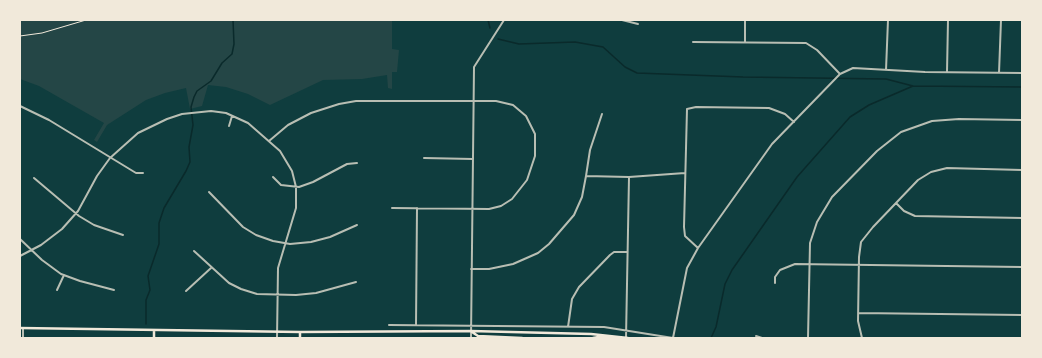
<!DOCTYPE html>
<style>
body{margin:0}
#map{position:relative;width:1042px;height:358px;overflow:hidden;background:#0f3d3e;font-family:"Roboto Condensed",sans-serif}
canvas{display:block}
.frame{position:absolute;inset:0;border:21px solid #f1e9da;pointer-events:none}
</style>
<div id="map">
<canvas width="1042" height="358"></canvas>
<div class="frame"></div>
</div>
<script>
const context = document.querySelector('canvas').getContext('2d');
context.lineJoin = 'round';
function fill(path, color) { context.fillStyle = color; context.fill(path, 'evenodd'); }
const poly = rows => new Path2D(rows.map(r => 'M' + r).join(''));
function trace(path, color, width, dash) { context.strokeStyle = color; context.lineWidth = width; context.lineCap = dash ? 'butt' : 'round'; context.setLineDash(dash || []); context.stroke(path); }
const green = poly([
 [20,20,392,20,392,49,399,50,397,72,392,72,392,89,388,88,387,75,362,79,323,80,270,105,248,94,226,87,208,85,202,106,190,109,186,88,165,93,146,100,107,125,97,142,94,140,104,123,39,86,20,79]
]);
const stream = poly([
 [488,20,490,28],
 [498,39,519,44,575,42,603,47,625,67,637,73,743,77,886,79,913,86],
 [146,324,146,300,150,290,148,276,159,244,159,223,164,208,186,171,190,162,189,147,193,125,191,107,194,97,197,91,211,81,222,63,232,54,234,44,233,20],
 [711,338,716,327,725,284,732,270,797,177,850,117,869,105,913,86,1022,87]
]);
const path = poly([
 [20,36,42,33,86,20]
]);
const minor = poly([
 [622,20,638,24],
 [693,42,806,43,817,50,840,74],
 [745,42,745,20],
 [886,70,888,20],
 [947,72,948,20],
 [999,73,1001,20],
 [20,106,49,120,136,173,143,173],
 [229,126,232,116],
 [269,141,288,125,311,113,339,104,356,101,496,101,513,105,526,116,535,134,535,156,527,180,512,199,501,206,489,209,392,208],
 [424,158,473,159],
 [586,176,590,150,602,114],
 [273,177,281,185,299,187,313,182,347,164,357,163],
 [34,178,79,216,94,225,123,235],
 [209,192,243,227,256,235,273,241,290,244,311,242,330,237,357,225],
 [896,203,904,211,915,216,1022,218],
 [20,239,42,260,61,274,80,281,114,290],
 [698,248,685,236,684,227,687,109,696,107,769,108,785,114,794,122],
 [194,251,229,283,241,289,257,294,296,295,316,293,356,282],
 [20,256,41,245,62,229,78,211,97,176,110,158,138,133,167,119,182,114,211,111,226,113,248,123,280,151,292,171,296,187,296,208,278,268,277,338],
 [471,269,489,269,513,264,538,253,549,244,574,215,582,197,586,176,629,177,685,173],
 [775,283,775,277,780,270,795,264,1022,267],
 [57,290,64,275],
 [186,291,211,268],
 [858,313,1022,315],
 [389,325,604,327,673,338,687,268,698,248,772,144,840,74,853,68,925,72,1022,73],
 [416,325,417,208],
 [568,327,572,299,579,287,610,255,614,252,627,252],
 [756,336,762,338],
 [23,338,23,329],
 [471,338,474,67,504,20],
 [626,338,629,177],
 [808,338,810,243,817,222,832,197,877,151,901,132,932,121,959,119,1022,120],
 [862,338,858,321,859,257,861,242,873,227,918,180,931,172,947,168,1022,170]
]);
const secondary = poly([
 [20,328,300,332,471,331,591,334,628,338],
 [472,332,478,336,522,338],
 [154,338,154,330],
 [300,338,300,332],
 [593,338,604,336]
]);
fill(green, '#244646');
trace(stream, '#0a2a2b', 1.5);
trace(path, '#f1e9da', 1);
trace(minor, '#b8beb3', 2);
trace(secondary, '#f1e9da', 2.5);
</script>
